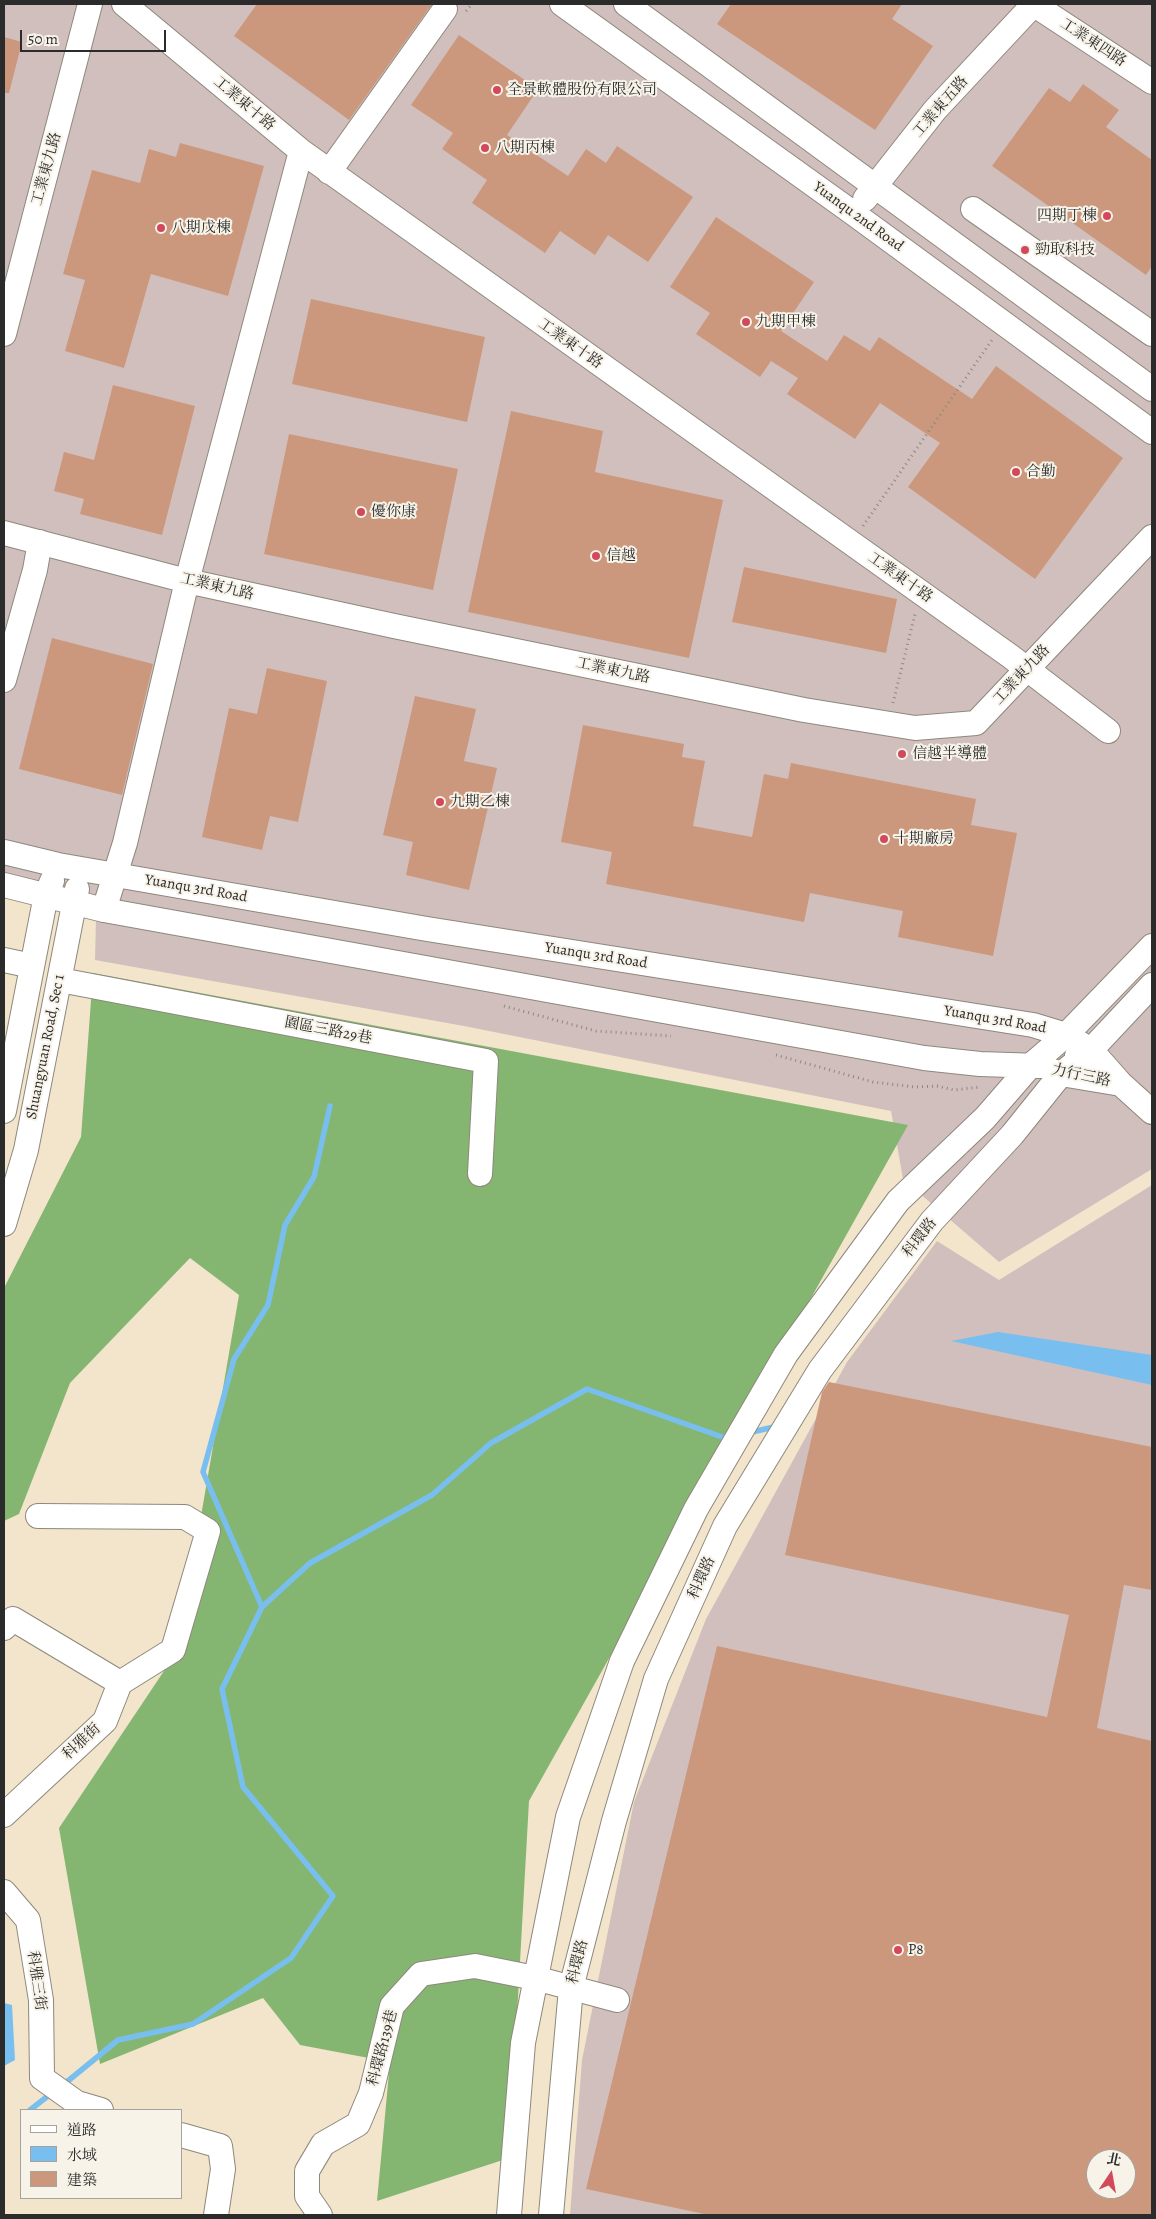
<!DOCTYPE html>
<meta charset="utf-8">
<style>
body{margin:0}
#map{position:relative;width:1156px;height:2219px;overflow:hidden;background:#f2e5cc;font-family:Alegreya,"Noto Serif TC",serif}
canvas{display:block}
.frame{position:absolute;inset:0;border:5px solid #2b2b2b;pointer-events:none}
.legend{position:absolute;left:20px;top:2109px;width:162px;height:90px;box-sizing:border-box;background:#f7f3e8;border:1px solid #a5a39c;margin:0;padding:6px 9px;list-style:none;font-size:15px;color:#2b2b2b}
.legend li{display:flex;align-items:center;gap:10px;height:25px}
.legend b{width:25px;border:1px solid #a5a39c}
.north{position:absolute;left:1086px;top:2149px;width:50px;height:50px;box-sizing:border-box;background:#f7f3e8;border:1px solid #a5a39c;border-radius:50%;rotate:12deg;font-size:14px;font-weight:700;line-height:20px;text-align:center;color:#2b2b2b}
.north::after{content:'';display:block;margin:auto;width:18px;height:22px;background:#d1495b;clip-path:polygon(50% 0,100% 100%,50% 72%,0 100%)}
.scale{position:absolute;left:20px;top:30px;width:146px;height:22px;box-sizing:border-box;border:2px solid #2b2b2b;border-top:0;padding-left:6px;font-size:15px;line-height:18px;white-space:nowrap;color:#2b2b2b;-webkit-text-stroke:4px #f7f3e8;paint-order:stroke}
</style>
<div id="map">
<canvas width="1156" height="2219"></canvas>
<div class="frame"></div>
<ul class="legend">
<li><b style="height:6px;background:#fff"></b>道路</li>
<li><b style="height:14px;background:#78bff0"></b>水域</li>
<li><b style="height:14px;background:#cc987d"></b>建築</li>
</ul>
<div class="north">北</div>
<div class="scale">50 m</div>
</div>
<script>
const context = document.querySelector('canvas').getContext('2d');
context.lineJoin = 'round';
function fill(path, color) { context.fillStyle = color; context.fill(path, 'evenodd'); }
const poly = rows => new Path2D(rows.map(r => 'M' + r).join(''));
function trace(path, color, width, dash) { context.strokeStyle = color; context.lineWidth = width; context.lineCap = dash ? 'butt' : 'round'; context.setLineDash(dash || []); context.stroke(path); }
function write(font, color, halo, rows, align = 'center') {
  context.font = font + ' Alegreya,"Noto Serif TC",serif'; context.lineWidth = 4; context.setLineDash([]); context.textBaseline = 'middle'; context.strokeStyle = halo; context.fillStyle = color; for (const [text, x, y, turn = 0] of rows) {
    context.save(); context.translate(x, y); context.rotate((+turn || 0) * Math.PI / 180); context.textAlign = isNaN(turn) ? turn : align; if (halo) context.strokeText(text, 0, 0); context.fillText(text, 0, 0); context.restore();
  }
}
const industrial = poly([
 [4,4,1152,4,1152,1169,999,1262,903,1179,891,1111,464,1026,95,960,96,919,4,896],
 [1152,1185,1152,2215,570,2215,582,2060,634,1802,706,1619,847,1362,937,1241,999,1280],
 [1096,2159,1126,2159,1126,2189,1096,2189]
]);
const forest = poly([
 [93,973,908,1125,529,1801,509,2158,377,2201,390,2062,300,2045,263,1998,100,2064,59,1828,178,1650,239,1295,190,1258,70,1383,19,1514,4,1521,4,1288,81,1137]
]);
const water = poly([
 [998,1332,1152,1355,1152,1385,951,1341],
 [4,2003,12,2005,15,2060,4,2066]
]);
const stream = poly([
 [748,1433,778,1426],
 [262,1607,203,1472,234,1359,268,1305,285,1225,314,1177,330,1106],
 [63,2085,118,2040,193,2024,291,1958,333,1896,243,1787,222,1689,262,1607,310,1563,432,1495,491,1443,587,1389,725,1438,731,1437],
 [30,2110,53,2092]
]);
const building = poly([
 [257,4,432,4,349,120,234,36],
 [731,4,902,4,892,19,933,46,875,130,717,24],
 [459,35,538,89,507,135,568,176,586,149,606,163,617,146,693,197,648,262,608,235,595,255,560,231,545,253,472,203,487,180,442,149,453,133,411,105],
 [4,37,22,42,9,93,4,93],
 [1083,84,1119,110,1106,127,1152,160,1152,266,1146,275,992,166,1049,88,1070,102],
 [180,143,264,166,228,296,151,274,124,368,65,351,85,280,63,274,92,170,140,183,149,149,176,157],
 [716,217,814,282,781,331,827,361,844,335,870,351,879,337,972,399,996,366,1123,458,1035,579,908,487,940,443,880,403,855,439,787,394,798,378,771,361,760,377,696,334,710,313,670,287],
 [311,299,485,337,467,422,292,384],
 [113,385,195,406,162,535,80,514,84,499,54,491,64,452,94,460],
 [511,411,603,431,595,472,723,500,689,658,468,612],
 [289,434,458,469,433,590,264,554],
 [744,567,897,599,886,653,732,622],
 [52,638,153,664,122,795,19,769],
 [267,668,327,681,298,822,270,816,262,850,202,837,229,708,257,714],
 [415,696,476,709,464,761,497,768,469,890,406,875,413,842,383,835],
 [583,725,684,744,682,757,705,761,693,826,752,837,764,774,788,779,791,763,976,799,971,825,1017,833,993,956,898,937,903,911,810,893,804,922,606,884,612,852,561,842],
 [829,1382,1152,1447,1152,1590,1124,1585,1097,1728,1152,1741,1152,2215,709,2215,586,2189,717,1646,1047,1717,1069,1615,785,1555,822,1392],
 [1096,2159,1126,2159,1126,2189,1096,2189]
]);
const path = poly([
 [466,11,472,4],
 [863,526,992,340],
 [893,703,915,614],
 [504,1006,596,1031,671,1036],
 [776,1055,873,1082,915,1087,937,1086,954,1090,980,1087]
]);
const minor = poly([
 [124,4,301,151,1010,656,1108,731],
 [562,4,853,213,1152,432],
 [626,4,1152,389],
 [1033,4,1152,82],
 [329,172,445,9],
 [865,199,935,110,1034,4],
 [973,209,1152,334],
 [4,334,90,4],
 [4,533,187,581,394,626,804,710,915,728,976,723,1152,537],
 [4,680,35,570,40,542],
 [4,852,58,865,427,929,1033,1025,1066,1035,1091,1050,1121,1084,1152,1112],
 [4,885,104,910,924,1058,980,1064,1040,1066],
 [104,910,125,843,187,581,301,151],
 [4,960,32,966],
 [60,980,486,1061,480,1174],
 [1077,1056,1091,1050,1152,985],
 [1052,1071,1061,1074,1121,1084],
 [4,1111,46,895,52,881],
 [4,1224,26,1150,77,889],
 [38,1516,185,1517,208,1531,173,1650,120,1683],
 [4,1628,13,1619,120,1683,105,1721,4,1815],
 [4,1892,28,1920,41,2000,42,2078,77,2103,101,2110],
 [181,2135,220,2146,223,2169,216,2215],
 [320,2215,307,2196,307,2171,323,2144,358,2124,371,2093,392,2006,421,1974,475,1966,535,1978,617,2000],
 [509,2215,523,2043,568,1817,622,1661,696,1509,786,1354,898,1201,985,1118,1031,1065,1066,1035,1152,946],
 [551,2215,571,1988,614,1821,656,1679,725,1526,820,1370,932,1221,1012,1135,1061,1074,1091,1050]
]);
const markers = [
 [497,90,5,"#d1495b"],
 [485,148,5,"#d1495b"],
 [1107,216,5,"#d1495b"],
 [161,228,5,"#d1495b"],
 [1025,250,5,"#d1495b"],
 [746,322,5,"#d1495b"],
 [1016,472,5,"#d1495b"],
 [361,512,5,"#d1495b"],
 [596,556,5,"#d1495b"],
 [902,754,5,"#d1495b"],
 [440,802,5,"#d1495b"],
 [884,839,5,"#d1495b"],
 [898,1950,5,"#d1495b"]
];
const streetNames = [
 ["工業東四路",1093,43,33],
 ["工業東十路",244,104,40],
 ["工業東五路",941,107,-49],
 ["工業東九路",47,169,-75],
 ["Yuanqu 2nd Road",858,217,36],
 ["工業東十路",570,344,35],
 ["工業東十路",900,578,35],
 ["工業東九路",217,587,13],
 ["工業東九路",613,671,12],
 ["工業東九路",1022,675,-47],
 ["Yuanqu 3rd Road",196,889,10],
 ["Yuanqu 3rd Road",596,956,9],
 ["Yuanqu 3rd Road",995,1020,10],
 ["園區三路29巷",328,1031,11],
 ["Shuangyuan Road, Sec 1",46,1047,-79],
 ["力行三路",1081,1076,12],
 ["科環路",920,1238,-52],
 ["科環路",702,1578,-66],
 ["科雅街",82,1742,-43],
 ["科環路",578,1962,-76],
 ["科雅三街",36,1981,82],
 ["科環路139巷",383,2048,-75]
];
const poiNames = [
 ["全景軟體股份有限公司",507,90],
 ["八期丙棟",495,148],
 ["四期丁棟",1097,216,"right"],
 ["八期戊棟",171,228],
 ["勁取科技",1035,250],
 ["九期甲棟",756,322],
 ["合勤",1026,472],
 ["優你康",371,512],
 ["信越",606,556],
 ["信越半導體",912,754],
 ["九期乙棟",450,802],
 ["十期廠房",894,839],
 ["P8",908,1950]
];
fill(industrial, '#d1bfbd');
fill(forest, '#85b671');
fill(water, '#78bff0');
trace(stream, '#78bff0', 5.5);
fill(building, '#cc987d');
trace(minor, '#8e887c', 26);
trace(path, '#8e887c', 3, [1, 4]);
trace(minor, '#fff', 24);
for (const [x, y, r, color] of markers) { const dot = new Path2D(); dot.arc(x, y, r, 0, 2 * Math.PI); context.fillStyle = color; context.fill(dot); trace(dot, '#f7f3e8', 2); }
write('15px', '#2b2b2b', '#f7f3e8', streetNames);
write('15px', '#2b2b2b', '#f7f3e8', poiNames, 'left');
</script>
